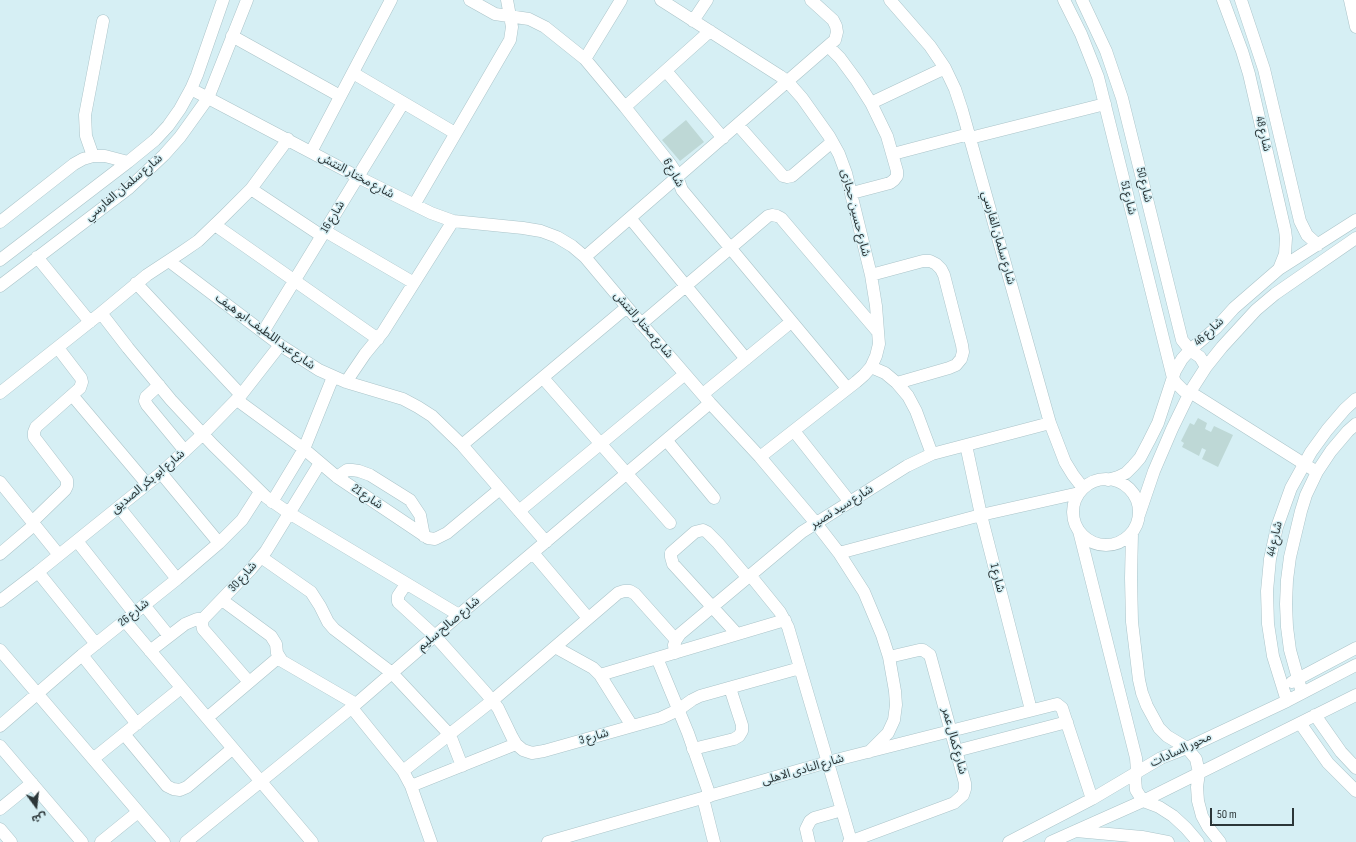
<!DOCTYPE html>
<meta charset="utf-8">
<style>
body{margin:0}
#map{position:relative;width:1356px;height:842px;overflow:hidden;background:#d6eff4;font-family:"Sofia Sans Condensed","Noto Sans Arabic",sans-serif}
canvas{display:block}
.north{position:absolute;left:16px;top:786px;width:40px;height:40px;-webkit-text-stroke:3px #d6eff4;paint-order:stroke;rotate:165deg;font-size:11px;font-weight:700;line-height:16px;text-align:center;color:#2c3638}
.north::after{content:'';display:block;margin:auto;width:14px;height:18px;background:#2c3638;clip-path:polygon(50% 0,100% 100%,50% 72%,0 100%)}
.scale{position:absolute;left:1210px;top:808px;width:84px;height:18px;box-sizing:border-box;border:2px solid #2c3638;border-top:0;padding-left:5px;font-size:12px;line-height:14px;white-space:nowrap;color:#2c3638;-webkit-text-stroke:3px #d6eff4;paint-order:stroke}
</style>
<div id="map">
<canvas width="1356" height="842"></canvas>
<div class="north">ش</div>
<div class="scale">50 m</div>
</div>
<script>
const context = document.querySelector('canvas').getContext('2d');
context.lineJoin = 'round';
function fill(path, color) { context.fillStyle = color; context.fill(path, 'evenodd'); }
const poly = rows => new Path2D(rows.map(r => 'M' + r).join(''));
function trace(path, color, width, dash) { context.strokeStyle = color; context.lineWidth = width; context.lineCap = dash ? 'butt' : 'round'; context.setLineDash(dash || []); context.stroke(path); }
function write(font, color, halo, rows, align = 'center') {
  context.font = font + ' "Sofia Sans Condensed","Noto Sans Arabic",sans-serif'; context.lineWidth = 3; context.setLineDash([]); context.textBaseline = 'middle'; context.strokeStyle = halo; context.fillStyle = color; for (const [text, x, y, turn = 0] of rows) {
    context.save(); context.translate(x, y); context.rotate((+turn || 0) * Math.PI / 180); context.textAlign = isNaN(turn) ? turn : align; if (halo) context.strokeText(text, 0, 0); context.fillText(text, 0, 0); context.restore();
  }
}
const building = poly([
 [686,120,704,142,680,161,662,140],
 [1198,418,1207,423,1205,429,1211,432,1214,426,1233,435,1218,467,1202,459,1206,450,1202,448,1199,456,1182,447,1184,443,1181,441,1190,423,1194,425]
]);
const minor = poly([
 [470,0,495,14,529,19,545,27,585,59,625,107,671,165,675,171,682,190,847,388],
 [661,0,780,76,787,81,802,98,829,136,839,154,846,173,871,275,876,306,879,344,876,356,871,367,864,375,856,382,760,457],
 [890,0,930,46,945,68,955,89,962,110,1050,423,1065,462,1073,475,1083,488],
 [1064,0,1081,34,1098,77,1173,378,1176,383,1184,391,1190,392,1317,472],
 [1082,0,1106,51,1122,98,1182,340,1190,350,1200,357,1206,367],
 [1223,0,1242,51,1249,74,1285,230,1286,238,1285,254,1279,269],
 [1241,0,1264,69,1300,221,1307,235,1318,245],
 [1350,0,1356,27],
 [693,21,707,0],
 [232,36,340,96],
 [828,46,840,58,857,81,871,103,887,136,897,171,897,176,894,180,890,183,852,193],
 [585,59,621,0],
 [666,71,723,138],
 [353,73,455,133],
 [191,89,358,177,431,213,453,221,523,228,541,231,557,237,572,246,585,257,627,307,710,403,760,457,815,522,839,553,864,592,882,635,889,657,895,691,896,705,894,720,888,733,869,752],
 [871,103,945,68],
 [625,107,710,31],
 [738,125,783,176,787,177,792,176,832,142],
 [970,138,1105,104],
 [311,152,391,0],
 [893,154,969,134],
 [93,156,86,136,85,115,103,21],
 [251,189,322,236],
 [414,205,510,40,512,27,507,0],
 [630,218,746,359],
 [0,222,74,164,83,159,93,156,105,156,128,162],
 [215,225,378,339],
 [325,231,414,283],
 [37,257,90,322],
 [585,257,828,46,835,40,837,32,836,26,833,20,811,0],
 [0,260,128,162,155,140,168,126,180,109,191,89,197,75,223,0],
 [169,261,280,345,319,370,346,382,403,399,418,407,432,416,462,445,546,542],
 [871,275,923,261,930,261,936,264,941,269,944,275,962,345,963,352,961,359,956,365,949,368,897,383],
 [136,283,241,395],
 [0,286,129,188,164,155,180,137,208,98,247,0],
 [101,313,128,348,171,400,213,445,266,497,289,513,459,615],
 [641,324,768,216,772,215,777,216,781,218,878,332],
 [263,332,403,103],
 [871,367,885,373,897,383,908,396,916,411,932,454],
 [543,378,670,523],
 [346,382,365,354,383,332,453,221],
 [159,385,146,397,145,401,147,405,185,451],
 [0,393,101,313,147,275,182,252,198,241,224,216,251,189,288,139],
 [703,394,791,322],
 [72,395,147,484],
 [237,400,304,449,337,477,428,538,435,539,447,533,500,489],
 [794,431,850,502],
 [667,441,714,498],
 [462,445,627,307],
 [966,445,981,515,1031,710],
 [161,473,219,543],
 [337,477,347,470,352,470,359,471,370,475,410,500,420,515,424,536],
 '1073 512a33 33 0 1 1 66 0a33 33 0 1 1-66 0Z',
 [1108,480,1118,477,1126,473,1133,466,1140,458,1149,441,1158,423,1175,371,1182,359,1190,350,1216,328,1234,308,1279,269,1356,220],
 [0,482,59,555],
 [272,502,304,449,333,377],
 [119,507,177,579],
 [519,511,685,374],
 [1139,515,1154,471,1172,429,1190,392,1206,367,1222,347,1256,310,1275,294,1356,238],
 [32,522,65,490,67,486,67,480,34,437,34,432,36,427,80,388,82,382,81,378,58,348],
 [1079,531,1136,758,1137,771,1135,778,1136,790,1143,801,1159,807,1173,816,1186,828,1198,842],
 [1132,533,1131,578,1132,622,1139,680,1142,693,1147,706,1159,728,1167,736,1187,748,1196,759,1199,773,1197,787,1198,801,1202,816,1208,827,1220,842],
 [77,541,134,613],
 [533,553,588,618],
 [839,553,981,515,1079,493],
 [0,554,34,525],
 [261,557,311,592,320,606,328,622,334,629,392,673,450,735,462,766],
 [38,572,96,644],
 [750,575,780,612,788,627,851,841],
 [406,584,398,596,398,602,435,636,486,693,498,708,512,737,516,744,523,750,532,753,544,751,661,718,678,710,692,700,700,696,800,668],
 [222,600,271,636,276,644,277,653,282,661,356,704],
 [0,601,38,572,161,473,203,434,241,395,280,345],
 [144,605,169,636],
 [125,621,312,842],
 [737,634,673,564,671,557,671,553,695,532,703,530,707,532,718,543,747,577],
 [555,647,593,668,600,675,632,726],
 [0,650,164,842],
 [150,651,185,624,197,619,203,619],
 [675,653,674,645,676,640,680,634,802,532,907,466,932,454,1050,423],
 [82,655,137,724],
 [657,658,688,733,710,796],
 [600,675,785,620],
 [249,682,203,629,202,624,203,619,251,569,266,551,320,463],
 [1292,682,1356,648],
 [1302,693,1290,650,1287,627,1286,604,1287,580,1290,557,1301,511,1306,495,1317,472,1331,451,1348,431,1356,424],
 [1287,701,1273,656,1268,624,1267,591,1270,559,1277,527,1291,488,1311,452,1327,430,1345,409,1356,399],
 [352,708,403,771,411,786,431,842],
 [1315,715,1341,752,1356,768],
 [207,718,279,657],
 [1300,723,1328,763,1356,791],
 [0,726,82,655,177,579,219,543,242,520,260,492],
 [124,734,167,786,173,789,180,790,187,787,232,749],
 [0,746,82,842],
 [693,749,734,739,739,736,742,731,742,725,730,688],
 [956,751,1067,722],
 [93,759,181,688],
 [403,771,493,700,618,593,624,591,630,591,635,594,676,640],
 [411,786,516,744],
 [703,798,714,842],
 [0,809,32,783],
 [0,829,11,842],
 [1076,831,1142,837,1168,842],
 [101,842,138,812],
 [186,842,356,704,459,615,710,403],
 [548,842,828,762,1053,705,1057,704,1062,708,1092,799],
 [809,842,806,829,810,821,814,818,842,810],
 [849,842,954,803,963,795,965,789,965,783,930,655,923,650,919,650,889,657],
 [1009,842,1092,799,1161,758,1187,748,1287,701,1356,665],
 [1051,842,1143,801,1356,695]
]);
const streetNames = [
 ["شارع 48",1263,134,77],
 ["شارع 6",673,173,61],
 ["شارع مختار التتش",356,176,28],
 ["شارع 50",1144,185,76],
 ["شارع سلمان الفارسي",124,188,-40],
 ["شارع 51",1128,198,76],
 ["شارع حسين حجازى",855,213,76],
 ["شارع 16",333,217,-59],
 ["شارع سلمان الفارسي",998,238,74],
 ["شارع مختار التتش",643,325,49],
 ["شارع عبد اللطيف ابو هيف",265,332,36],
 ["شارع 46",1209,332,-43],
 ["شارع ابو بكر الصديق",148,482,-40],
 ["شارع 21",367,497,34],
 ["شارع سيد نصير",842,507,-32],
 ["شارع 44",1275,539,-77],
 ["شارع 30",243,577,-48],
 ["شارع 1",997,578,76],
 ["شارع 26",134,613,-39],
 ["شارع صالح سليم",449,624,-40],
 ["شارع 3",594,737,-16],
 ["شارع كمال عمر",954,741,75],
 ["محور السادات",1181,750,-25],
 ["شارع النادى الاهلى",803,770,-16]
];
fill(building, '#bed8d6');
trace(minor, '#abc4c9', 13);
trace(minor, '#fff', 12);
write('12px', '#2c3638', '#d6eff4', streetNames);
</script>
